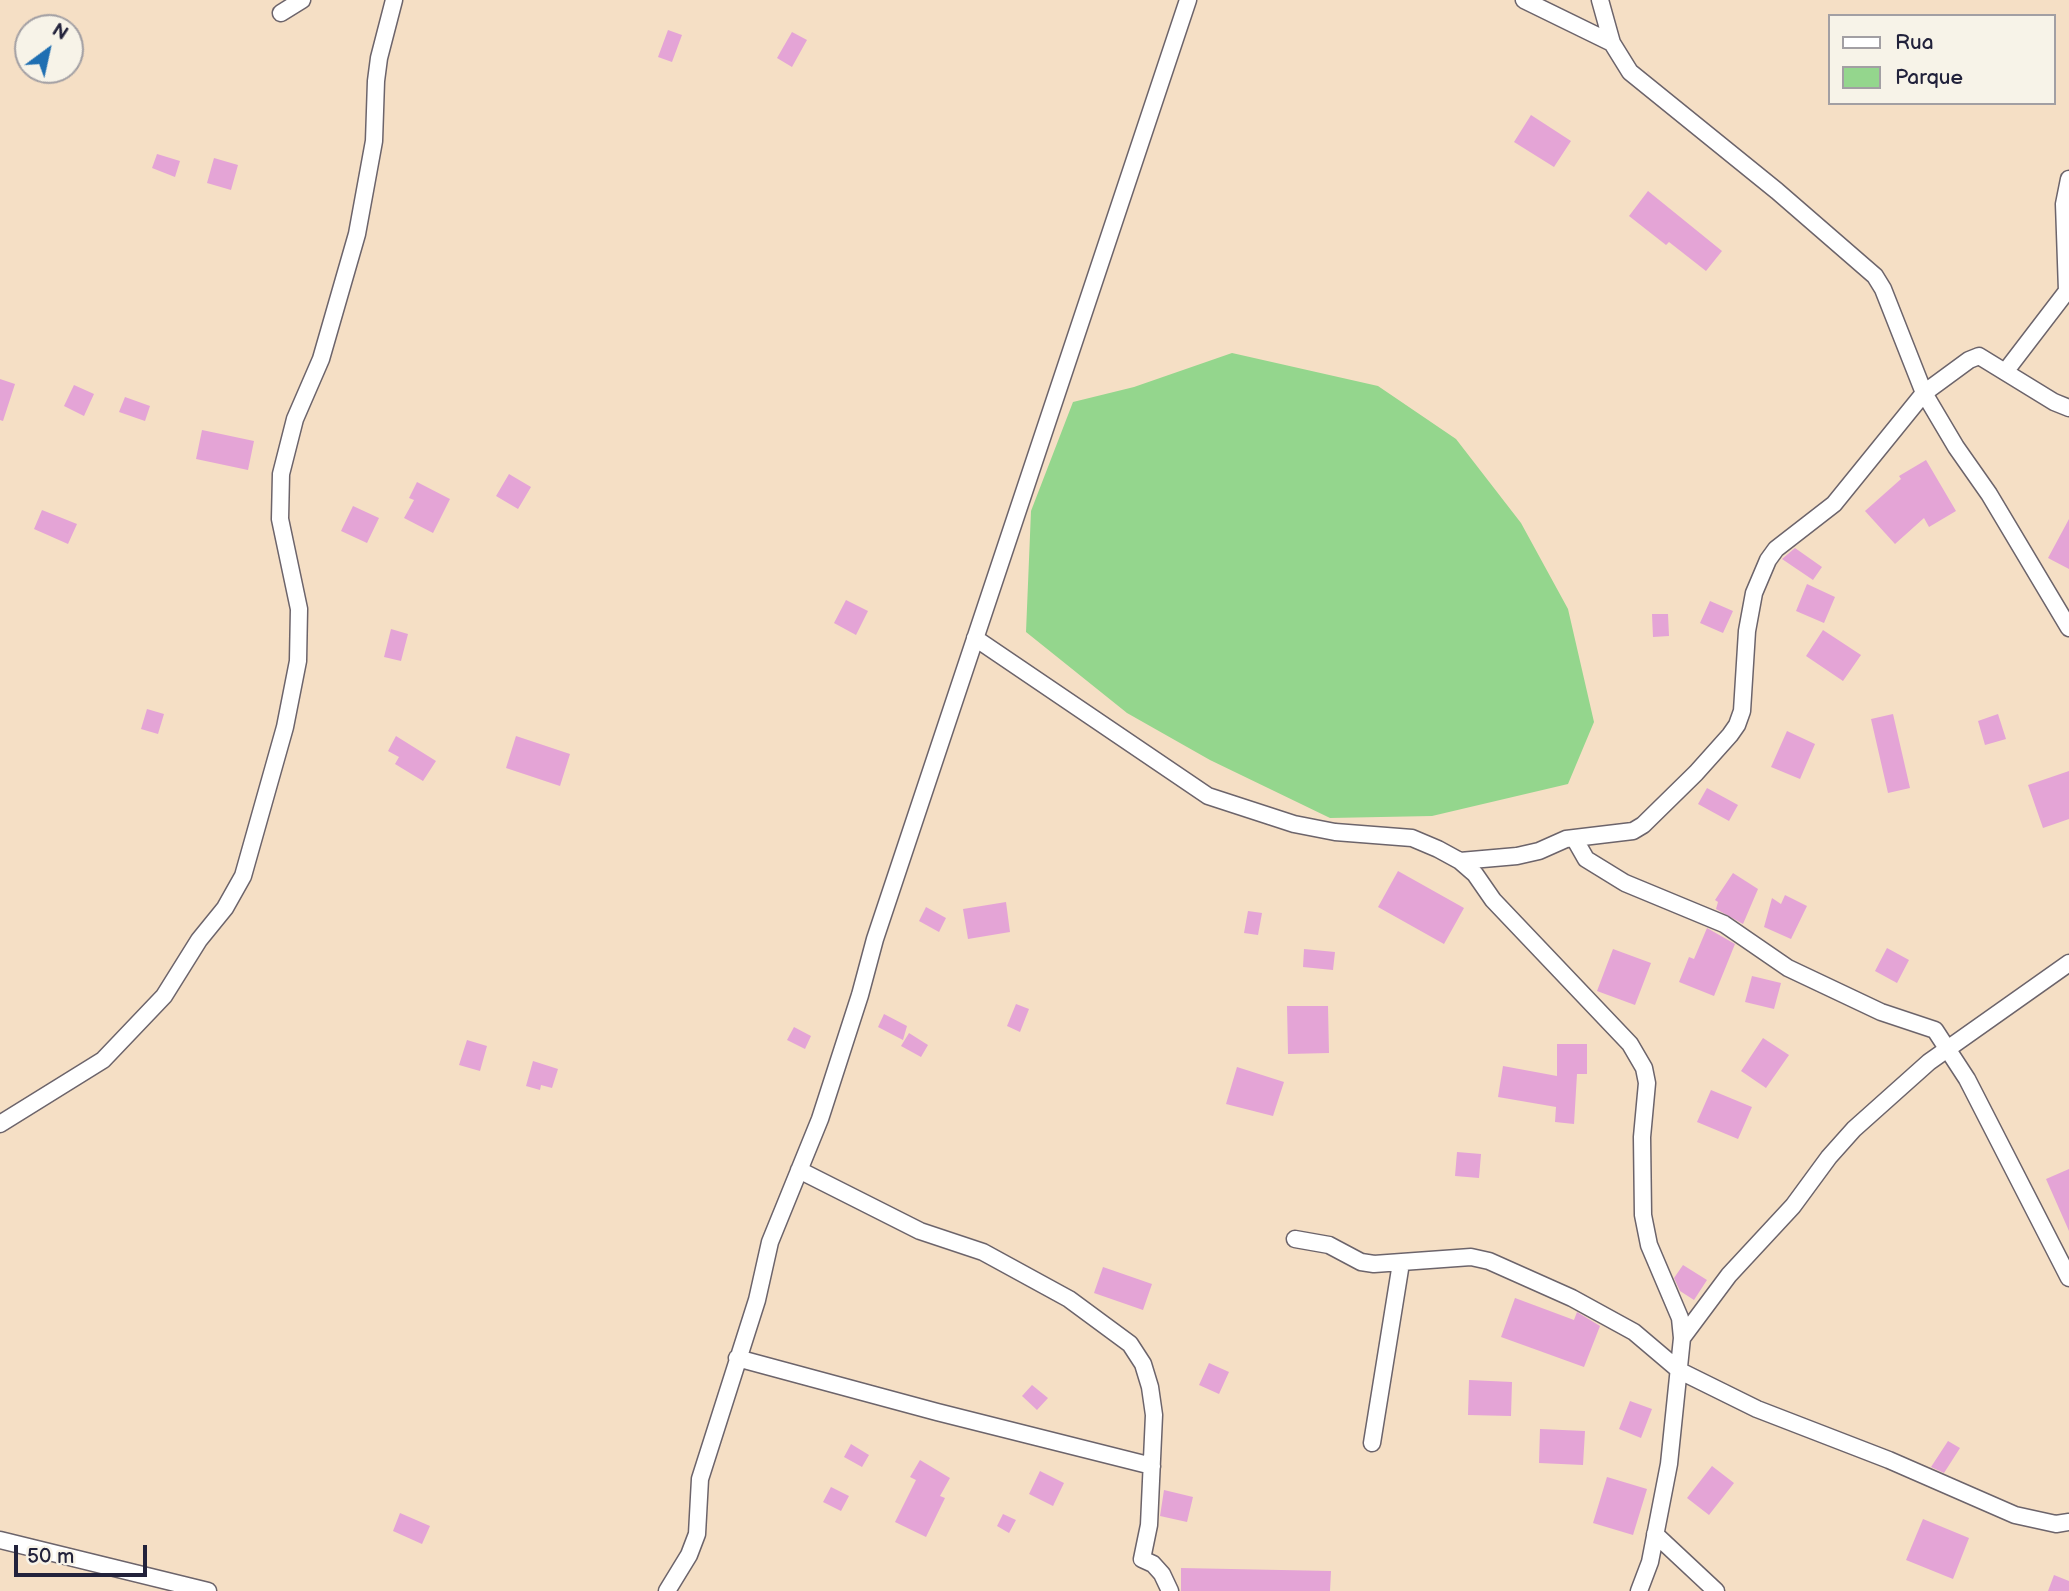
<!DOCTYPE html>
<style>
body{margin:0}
#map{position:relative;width:2069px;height:1591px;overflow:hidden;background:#f5dfc5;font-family:"Balsamiq Sans",sans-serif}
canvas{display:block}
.legend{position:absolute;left:1828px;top:14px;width:228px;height:91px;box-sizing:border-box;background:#f7f3e8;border:2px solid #a29fa3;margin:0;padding:9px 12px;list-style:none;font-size:21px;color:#22223b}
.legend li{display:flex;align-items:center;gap:14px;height:35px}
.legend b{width:35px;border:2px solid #a29fa3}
.north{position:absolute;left:14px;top:14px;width:70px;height:70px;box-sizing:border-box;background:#f7f3e8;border:2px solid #a29fa3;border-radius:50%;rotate:33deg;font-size:19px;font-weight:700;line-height:28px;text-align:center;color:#22223b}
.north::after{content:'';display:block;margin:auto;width:24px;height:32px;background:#1f6fb2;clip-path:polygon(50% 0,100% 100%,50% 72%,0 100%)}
.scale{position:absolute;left:14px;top:1545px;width:133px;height:32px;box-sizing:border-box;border:4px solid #22223b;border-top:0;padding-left:9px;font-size:21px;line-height:24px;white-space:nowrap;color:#22223b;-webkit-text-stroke:5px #f7f3e8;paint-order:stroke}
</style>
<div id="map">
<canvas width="2069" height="1591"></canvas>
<ul class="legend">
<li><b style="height:9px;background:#fff"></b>Rua</li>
<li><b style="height:19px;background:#94d68d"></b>Parque</li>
</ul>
<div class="north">N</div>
<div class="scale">50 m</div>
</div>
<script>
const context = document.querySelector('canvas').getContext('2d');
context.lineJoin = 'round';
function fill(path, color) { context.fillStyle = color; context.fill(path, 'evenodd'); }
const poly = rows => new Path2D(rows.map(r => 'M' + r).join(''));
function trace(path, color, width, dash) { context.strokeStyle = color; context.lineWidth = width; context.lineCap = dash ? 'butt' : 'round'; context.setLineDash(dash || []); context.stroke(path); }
const green = poly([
 [1232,353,1378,386,1456,439,1521,523,1568,609,1594,722,1568,784,1432,816,1330,818,1210,760,1127,713,1026,632,1031,511,1073,402,1134,387]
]);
const building = poly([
 [668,30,682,35,672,62,658,57],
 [792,32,807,40,792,67,777,58],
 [1531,115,1571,141,1554,167,1514,142],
 [157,154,180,161,175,177,152,168],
 [214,158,238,165,231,190,207,183],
 [1648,191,1722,251,1706,271,1669,242,1666,245,1629,216],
 [0,379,15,384,3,421,0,420],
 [74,385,94,394,84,416,64,406],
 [125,397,150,406,145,421,119,412],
 [202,430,254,441,248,470,196,459],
 [1926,460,1956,511,1929,527,1924,518,1895,544,1865,511,1901,479,1899,476],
 [509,474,531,487,518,509,496,496],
 [417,482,450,499,433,533,404,518,414,500,409,498],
 [353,506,379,518,367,543,341,531],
 [42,510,77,524,68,544,34,529],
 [2069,519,2069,569,2048,558],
 [1795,548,1822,567,1813,580,1782,559],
 [1807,584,1835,597,1824,623,1796,611],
 [846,600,868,611,856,635,834,623],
 [1710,601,1733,611,1723,633,1700,623],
 [1652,614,1668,614,1669,636,1653,637],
 [391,629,408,634,401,661,384,657],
 [1823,630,1861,655,1843,681,1806,656],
 [147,709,164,714,158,734,141,729],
 [1893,714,1910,788,1888,793,1871,719],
 [1998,714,2006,739,1985,745,1978,721],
 [1787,731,1815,744,1800,779,1771,767],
 [396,736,436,761,423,781,395,764,399,757,388,751],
 [516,736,570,754,560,786,506,768],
 [2069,771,2069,819,2043,828,2028,785],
 [1707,788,1738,805,1729,821,1698,804],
 [1398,871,1464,908,1444,944,1378,907],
 [1733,873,1758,889,1743,924,1716,909,1718,902,1715,900],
 [1785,895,1807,906,1791,939,1764,927,1772,898,1781,904],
 [1006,902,1010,932,968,939,963,909],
 [926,907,946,918,939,932,919,921],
 [1248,911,1262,913,1258,935,1244,933],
 [1707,928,1735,944,1714,996,1679,982,1689,957,1694,959],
 [1887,948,1909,960,1897,983,1875,971],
 [1304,949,1335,952,1333,970,1303,967],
 [1613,949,1651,963,1635,1005,1597,991],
 [1752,976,1781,983,1774,1009,1745,1002],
 [1016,1004,1029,1009,1020,1032,1007,1026],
 [1287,1006,1328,1006,1329,1053,1288,1054],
 [884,1014,907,1026,903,1040,878,1027],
 [794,1027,811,1036,805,1049,787,1040],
 [909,1033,928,1045,921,1057,901,1046],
 [1763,1038,1789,1055,1766,1088,1741,1071],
 [467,1040,487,1046,480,1071,459,1065],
 [1557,1044,1587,1044,1587,1074,1577,1074,1574,1124,1555,1122,1556,1107,1498,1097,1503,1066,1557,1076],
 [533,1061,558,1069,552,1088,541,1085,540,1090,526,1086],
 [1237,1067,1284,1082,1273,1116,1226,1104],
 [1711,1090,1752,1107,1738,1139,1697,1122],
 [1457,1152,1481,1154,1479,1178,1455,1176],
 [2069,1169,2069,1231,2046,1179],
 [1683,1265,1707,1280,1694,1300,1680,1291,1674,1278],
 [1103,1267,1152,1284,1143,1310,1094,1293],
 [1515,1298,1574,1320,1577,1312,1600,1326,1584,1367,1501,1337],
 [1209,1363,1229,1372,1219,1394,1199,1385],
 [1469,1380,1512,1382,1511,1416,1468,1415],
 [1032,1385,1048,1398,1037,1410,1022,1396],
 [1630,1401,1652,1409,1641,1438,1619,1429],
 [1540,1429,1585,1431,1583,1465,1539,1463],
 [1948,1441,1960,1448,1944,1473,1931,1467],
 [851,1444,869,1455,862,1467,844,1457],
 [920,1460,950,1478,940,1496,945,1498,926,1537,895,1522,916,1480,910,1477],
 [1712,1466,1734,1483,1709,1515,1687,1498],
 [1040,1471,1064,1483,1053,1506,1029,1494],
 [1607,1477,1647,1489,1633,1535,1593,1523],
 [831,1487,849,1496,841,1511,823,1502],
 [1164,1490,1193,1497,1187,1522,1160,1516],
 [400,1513,430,1526,422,1544,393,1531],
 [1003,1514,1016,1520,1009,1533,997,1526],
 [1923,1519,1969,1538,1953,1579,1906,1560],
 [1181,1568,1331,1571,1330,1591,1181,1591],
 [2054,1575,2069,1581,2069,1591,2048,1591]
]);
const minor = poly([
 [1524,0,1612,43],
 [1600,0,1612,43,1630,72,1777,191,1875,276,1883,289,1924,393,1956,447,1989,494,2069,628],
 [281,13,302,0],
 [2005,372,2067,291,2064,204,2069,179],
 [975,638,1208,796,1294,824,1335,832,1412,838,1438,849,1460,861,1475,874,1493,900,1630,1044,1644,1068,1647,1083,1642,1137,1643,1215,1649,1245,1680,1318,1682,1338,1669,1464,1650,1562,1639,1591],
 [1574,838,1586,859,1625,883,1724,924,1788,968,1881,1012,1935,1030,1967,1079,2069,1278],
 [1460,861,1517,856,1539,851,1566,839,1633,831,1643,825,1696,773,1730,735,1737,725,1742,711,1747,631,1754,593,1768,560,1776,549,1834,504,1924,393,1969,360,1979,356,2054,402,2069,408],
 [0,1124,103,1060,164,996,199,940,225,908,243,876,285,727,298,661,299,609,280,519,281,474,295,419,321,359,357,234,374,141,376,81,379,58,394,0],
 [799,1170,920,1231,983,1252,1069,1299,1130,1344,1143,1364,1150,1387,1154,1415,1149,1525,1142,1559,1153,1564,1162,1574,1170,1591],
 [1295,1239,1329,1245,1361,1262,1374,1264,1471,1257,1489,1261,1572,1298,1634,1332,1680,1371,1757,1409,1889,1460,2015,1515,2056,1524,2069,1522],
 [1682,1338,1729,1275,1793,1206,1829,1157,1854,1129,1929,1062,2069,963],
 [737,1358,937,1412,1152,1466],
 [1372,1443,1401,1263],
 [1655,1534,1716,1591],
 [0,1540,208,1591],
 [667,1591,689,1555,697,1534,700,1479,757,1300,770,1242,820,1119,860,995,875,939,1188,0]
]);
fill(green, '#94d68d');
fill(building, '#e4a4d6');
trace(minor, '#6c646b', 19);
trace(minor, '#fff', 16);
</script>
